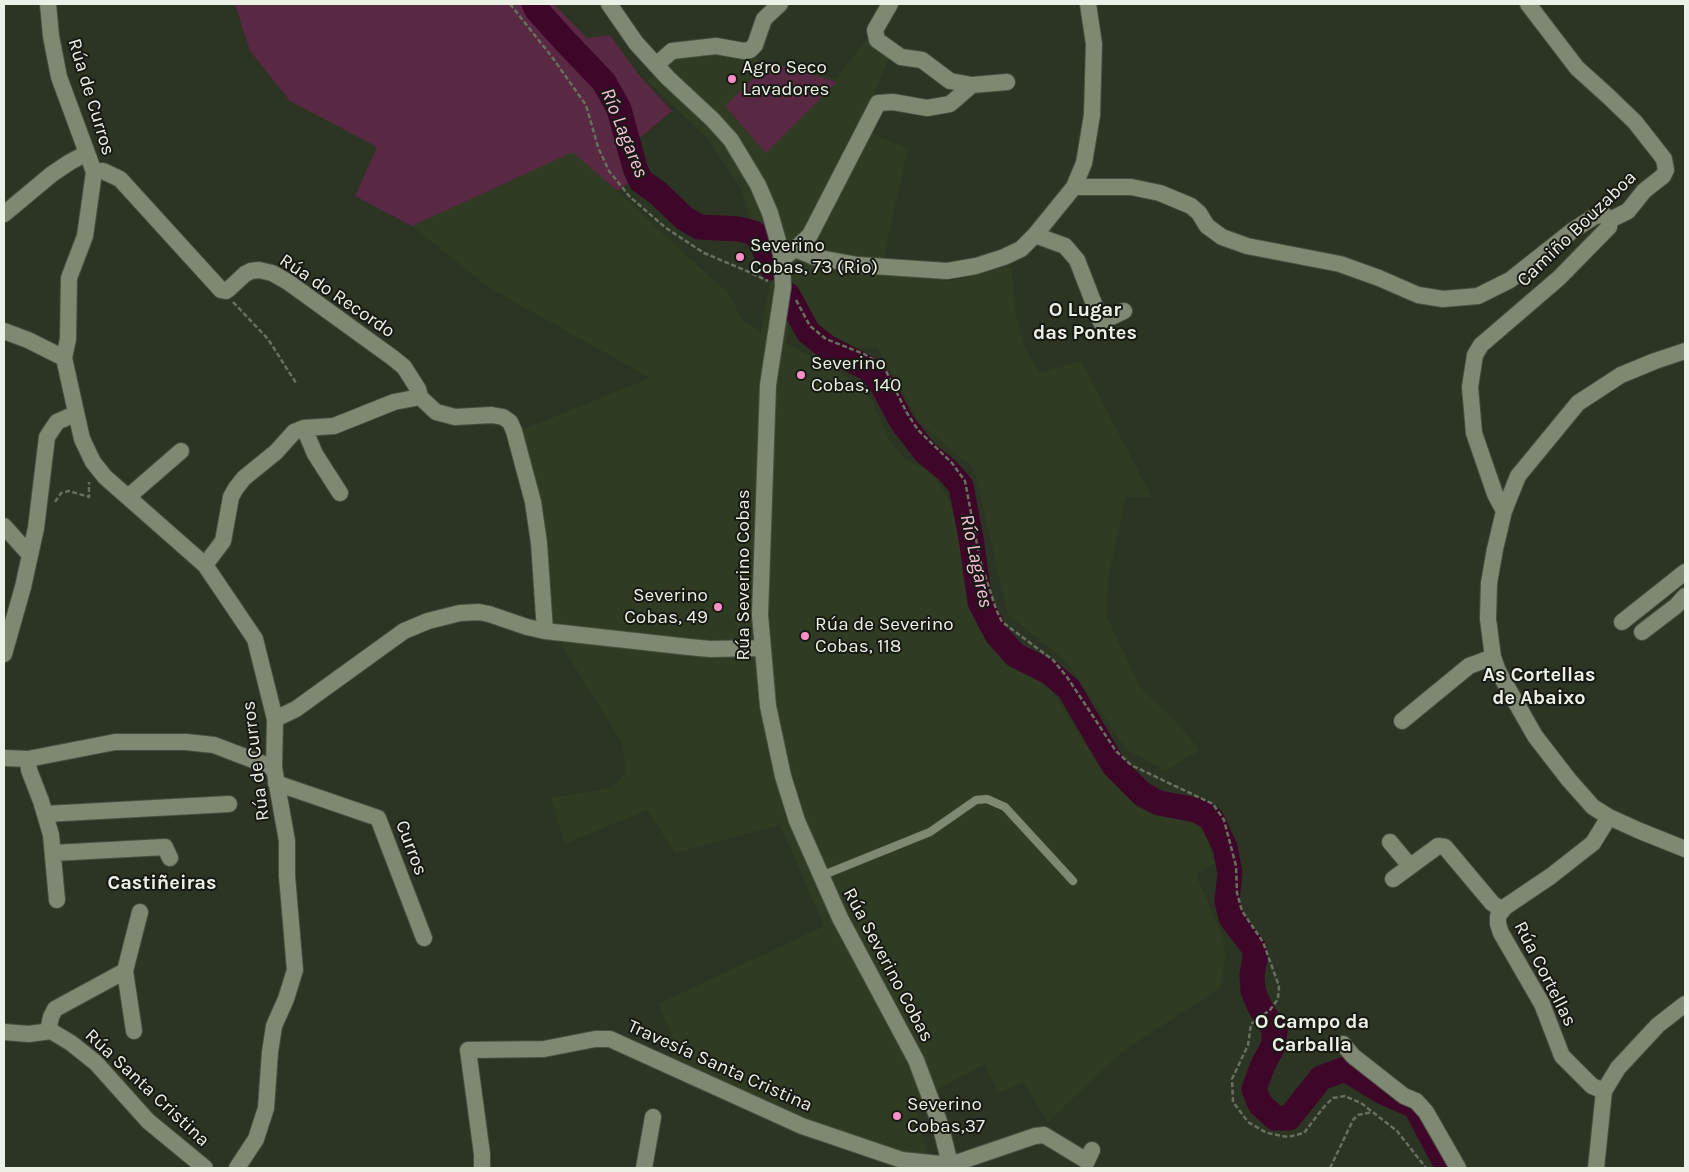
<!DOCTYPE html>
<meta charset="utf-8">
<style>
body{margin:0}
#map{position:relative;width:1689px;height:1172px;overflow:hidden;background:#2c3423;font-family:Karla,sans-serif}
canvas{display:block}
.frame{position:absolute;inset:0;border:5px solid #ecf1e6;pointer-events:none}
</style>
<div id="map">
<canvas width="1689" height="1172"></canvas>
<div class="frame"></div>
</div>
<script>
const context = document.querySelector('canvas').getContext('2d');
context.lineJoin = 'round';
function fill(path, color) { context.fillStyle = color; context.fill(path, 'evenodd'); }
const poly = rows => new Path2D(rows.map(r => 'M' + r).join(''));
function trace(path, color, width, dash) { context.strokeStyle = color; context.lineWidth = width; context.lineCap = dash ? 'butt' : 'round'; context.setLineDash(dash || []); context.stroke(path); }
function write(font, color, halo, rows, align = 'center') {
  context.font = font + ' Karla,sans-serif'; context.lineWidth = 4; context.setLineDash([]); context.textBaseline = 'middle'; context.strokeStyle = halo; context.fillStyle = color; for (const [text, x, y, turn = 0] of rows) {
    context.save(); context.translate(x, y); context.rotate((+turn || 0) * Math.PI / 180); context.textAlign = isNaN(turn) ? turn : align; if (halo) context.strokeText(text, 0, 0); context.fillText(text, 0, 0); context.restore();
  }
}
const built = poly([
 [870,35,893,50,859,127,908,149,880,273,950,281,1011,266,1016,314,1025,348,1040,373,1081,361,1152,497,1126,497,1108,577,1107,617,1140,687,1178,724,1200,750,1165,771,1126,749,1066,661,1008,615,974,469,919,422,877,347,857,348,812,324,796,289,794,290,786,343,861,385,872,401,889,440,907,461,932,472,947,496,960,530,966,581,978,626,1000,656,1049,686,1098,764,1137,807,1154,816,1192,818,1206,834,1214,864,1196,875,1220,930,1226,954,1221,987,1122,1052,1048,1122,1023,1082,998,1093,985,1064,914,1101,929,1158,898,1155,818,1129,665,1059,679,1050,658,1004,824,926,780,825,675,853,647,810,565,844,551,798,609,789,626,773,622,743,547,622,519,431,650,378,488,287,412,226,573,151,730,295,741,318,761,333,771,279,769,251,764,241,755,233,741,189,708,139,647,81,674,54,720,50,836,79]
]);
const green = poly([
 [235,4,554,4,587,38,610,35,639,75,672,111,637,140,649,169,617,191,573,152,412,226,355,196,377,147,290,101,250,51],
 [770,62,837,82,766,153,725,106]
]);
const river = poly([
 [534,4,537,10,564,40,604,82,619,109,635,168,641,181,658,193,684,218,699,227,739,229,754,233,761,241,772,268],
 [788,295,808,332,828,348,869,369,881,383,902,422,925,452,947,470,961,486,971,538,980,602,997,635,1015,655,1049,672,1069,689,1114,766,1142,794,1159,803,1196,810,1211,818,1225,847,1230,873,1227,901,1231,918,1254,948,1255,959,1252,974,1253,991,1260,1007,1275,1031,1273,1046,1262,1067,1254,1089,1260,1104,1275,1118,1289,1118,1321,1078,1345,1069,1383,1092,1415,1106,1448,1168]
]);
const path = poly([
 [510,4,552,57,586,105,598,147,609,171,630,197,666,228,704,253,749,272,768,281],
 [796,300,810,326,826,339,864,354,883,365,907,413,918,430,952,463,965,481,980,560,996,609,1002,622,1053,660,1067,677,1116,751,1131,765,1213,804,1224,820,1236,866,1237,893,1242,911,1263,942,1279,986,1278,999,1270,1010,1251,1024,1248,1045,1232,1079,1233,1102,1248,1122,1267,1133,1288,1137,1304,1133,1323,1108,1333,1098,1345,1096,1361,1103,1397,1131,1426,1168],
 [233,302,268,339,296,383],
 [55,502,61,493,69,491,89,497,89,482],
 [1330,1168,1353,1120,1358,1115,1372,1112]
]);
const service = poly([
 [821,876,930,832,976,800,987,799,1005,807,1073,881]
]);
const minor = poly([
 [48,4,51,36,59,77,94,172,85,236,69,278,68,339,64,358,82,439,93,462,105,477,205,565,255,639,275,719,274,768,287,841,287,876,295,970,286,999,274,1026,270,1052,266,1108,256,1139,237,1168],
 [609,4,636,43,668,78,713,120,731,140,758,185,770,213,778,241,782,259,783,287,768,385,760,615,768,706,783,776,797,821,840,918,916,1060,940,1124,951,1168],
 [890,4,875,30,877,40,901,57,922,60,950,81,972,85],
 [1528,4,1577,68,1608,96,1635,122,1664,159,1666,170,1663,176,1644,191,1628,211,1610,220],
 [656,65,672,51,716,46,744,51,750,50,755,45,764,19,780,4],
 [94,172,103,171,120,179,221,290,226,291,230,288,245,274,251,271,259,270,272,273,288,282,393,358,404,367,418,389,420,397,436,412,455,417,492,415,503,417,510,422,514,431,533,502,539,543,545,631],
 [1074,187,1131,187,1160,193,1191,206,1199,213,1207,226,1222,237,1247,246,1340,264,1379,278,1418,295,1443,299,1478,296,1510,280,1572,231,1595,216,1604,215,1610,220],
 [4,214,52,174,70,162,87,153],
 [1035,235,1065,246,1077,260,1101,322,1124,311],
 [795,249,810,235,878,103,893,102,927,108,950,104,972,85,1007,82],
 [782,259,795,249,814,257,858,265,947,271,976,266,1004,257,1021,249,1035,235,1074,187,1084,163,1092,115,1094,44,1088,4],
 [4,331,28,340,64,358],
 [1685,351,1655,361,1621,375,1578,403,1518,476,1504,511,1495,549,1489,583,1488,619,1493,657,1498,671,1535,736,1569,780,1593,807,1609,817,1640,831,1685,849],
 [304,428,315,454,340,493],
 [128,497,181,451],
 [1504,511,1495,494,1474,433,1470,387,1475,355,1481,345,1559,278,1609,227,1610,220],
 [4,526,30,555],
 [205,565,223,541,231,497,236,488,244,478,276,452,294,432,304,428,334,426,394,402,420,397],
 [1622,622,1685,572],
 [1642,632,1676,606,1685,596],
 [4,654,23,587,36,528,47,437,57,422,75,414],
 [275,719,296,709,404,631,428,621,460,613,479,612,489,614,527,627,545,631,689,647,710,649,762,648],
 [1402,721,1469,666,1493,657],
 [4,758,28,759,115,742,186,742,214,745,274,768],
 [28,759,29,770,41,801,51,835,57,900],
 [276,783,378,818,424,938],
 [45,814,229,804],
 [1390,842,1410,866],
 [53,853,165,847,170,858],
 [1393,879,1438,846,1445,847,1492,903,1502,910],
 [125,971,134,1031],
 [48,1031,51,1017,55,1009,125,971,140,912],
 [4,1032,29,1034,51,1031,71,1043,96,1063,148,1121,205,1168],
 [1343,1044,1353,1056,1404,1096,1416,1101,1426,1112,1458,1168],
 [1604,1091,1592,1086,1562,1056,1542,1004,1501,933,1498,924,1498,916,1505,907,1551,876,1593,843,1609,817],
 [482,1168,482,1154,468,1050,544,1049,595,1039,610,1039,802,1126,902,1160,950,1165,1035,1136,1044,1135,1087,1161,1092,1150],
 [644,1168,653,1117],
 [1596,1168,1604,1091,1618,1068,1658,1025,1685,1004]
]);
const markers = [
 [732,79,5,"#fa8fc7"],
 [740,257,5,"#fa8fc7"],
 [801,375,5,"#fa8fc7"],
 [718,607,5,"#fa8fc7"],
 [805,636,5,"#fa8fc7"],
 [897,1116,5,"#fa8fc7"]
];
const poiNames = [
 ["Agro Seco",742,68],
 ["Lavadores",742,90],
 ["Severino",750,246],
 ["Cobas, 73 (Rio)",750,268],
 ["Severino",811,364],
 ["Cobas, 140",811,386],
 ["Severino",708,596,"right"],
 ["Cobas, 49",708,618,"right"],
 ["Rúa de Severino",815,625],
 ["Cobas, 118",815,647],
 ["Severino",907,1105],
 ["Cobas,37",907,1127]
];
const streetNames = [
 ["Rúa de Curros",91,97,73],
 ["Camiño Bouzaboa",1577,229,-44],
 ["Rúa do Recordo",337,296,34],
 ["Rúa Severino Cobas",744,575,-90],
 ["Rúa de Curros",256,761,-97],
 ["Curros",411,848,69],
 ["Rúa Severino Cobas",888,965,62],
 ["Rúa Cortellas",1545,974,63],
 ["Travesía Santa Cristina",720,1066,24],
 ["Rúa Santa Cristina",147,1088,43]
];
const waterNames = [
 ["Río Lagares",624,133,68],
 ["Río Lagares",976,561,78]
];
const neighbourhoodNames = [
 ["O Lugar",1085,310],
 ["das Pontes",1085,333],
 ["As Cortellas",1539,675],
 ["de Abaixo",1539,698],
 ["Castiñeiras",162,883],
 ["O Campo da",1312,1022],
 ["Carballa",1312,1045]
];
fill(built, '#303b23');
fill(green, '#592842');
trace(river, '#3e0729', 25);
trace(service, '#494f40', 9);
trace(minor, '#494f40', 18);
trace(path, '#676f5f', 2.5, [5, 2.5]);
trace(service, '#7e8873', 8);
trace(minor, '#7e8873', 16);
for (const [x, y, r, color] of markers) { const dot = new Path2D(); dot.arc(x, y, r, 0, 2 * Math.PI); context.fillStyle = color; context.fill(dot); trace(dot, '#171a13', 2); }
write('19px', '#ecf1e6', '#171a13', poiNames, 'left');
write('19px', '#ecf1e6', '#171a13', streetNames);
write('italic 20px', '#f8c0db', '#171a13', waterNames);
write('bold 20px', '#ecf1e6', '#171a13', neighbourhoodNames);
</script>
